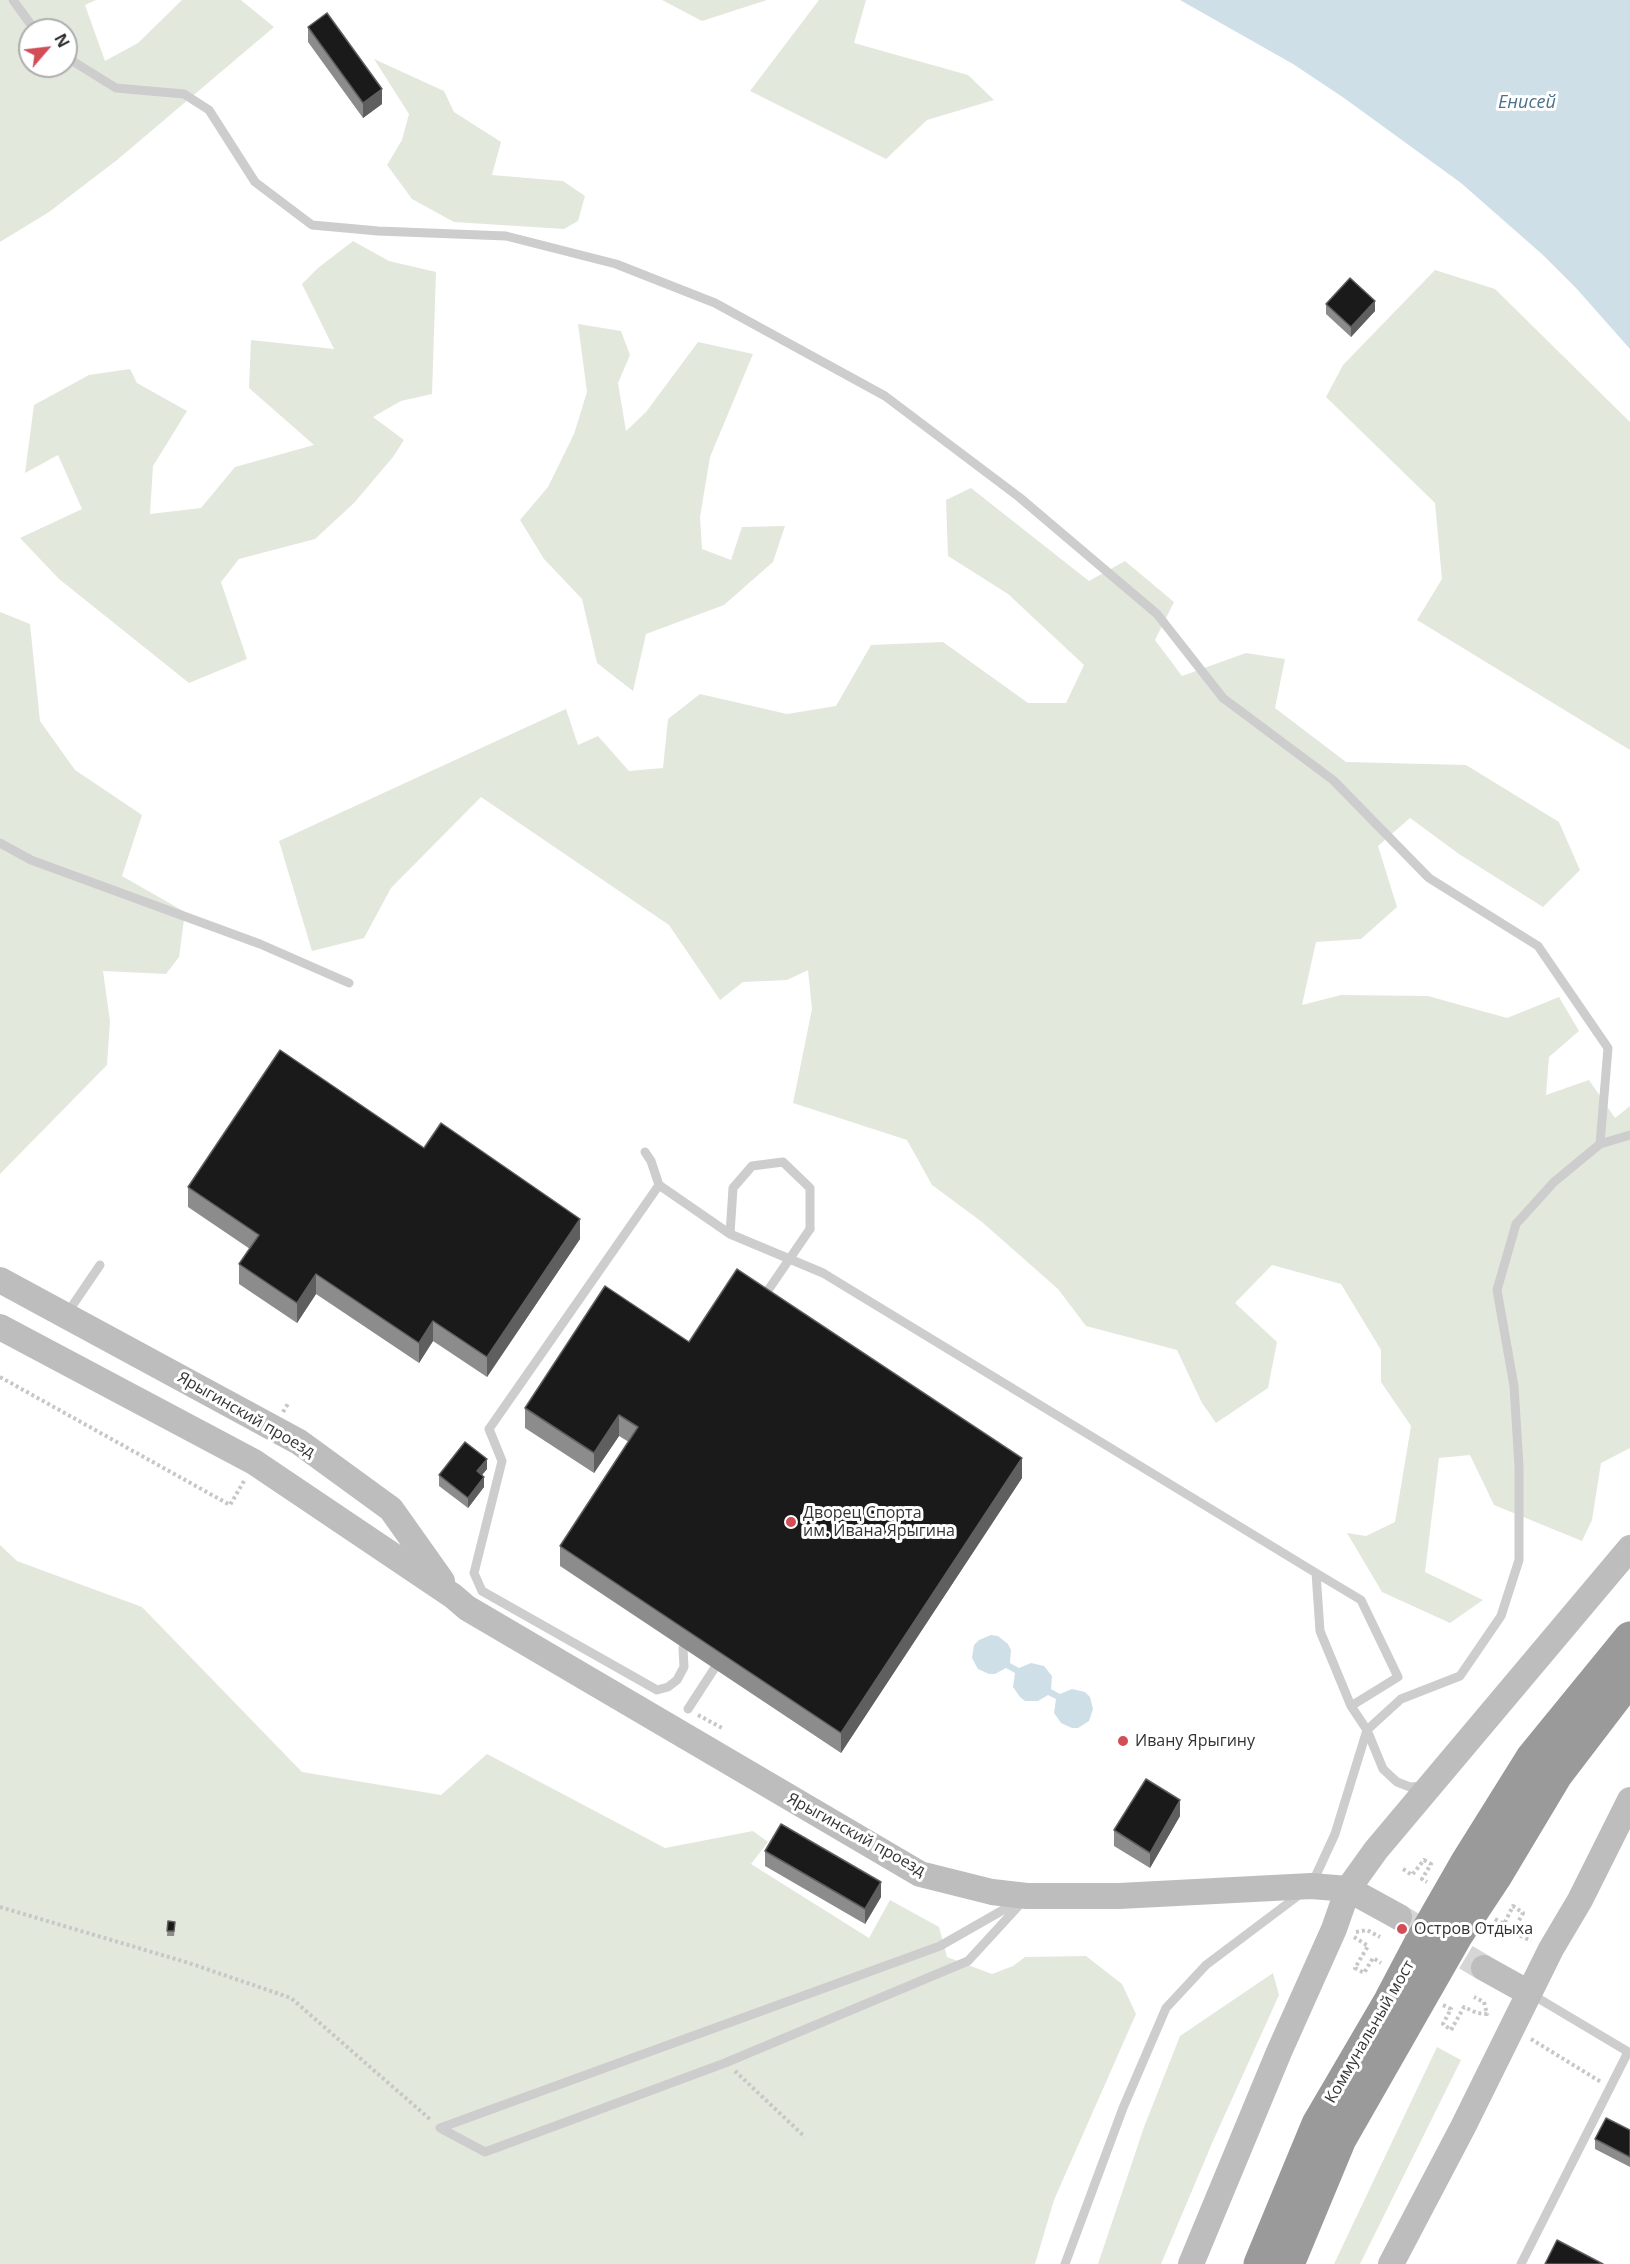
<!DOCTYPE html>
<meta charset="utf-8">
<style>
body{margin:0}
#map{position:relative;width:1630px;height:2264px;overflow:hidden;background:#fff;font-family:"Open Sans",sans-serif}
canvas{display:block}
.north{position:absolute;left:18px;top:18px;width:60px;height:60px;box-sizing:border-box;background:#fff;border:2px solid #adadad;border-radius:50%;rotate:62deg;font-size:16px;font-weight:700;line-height:24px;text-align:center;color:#333}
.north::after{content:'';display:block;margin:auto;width:21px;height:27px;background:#d24d55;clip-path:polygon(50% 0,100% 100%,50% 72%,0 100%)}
</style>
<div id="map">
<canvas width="1630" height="2264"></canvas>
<div class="north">N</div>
</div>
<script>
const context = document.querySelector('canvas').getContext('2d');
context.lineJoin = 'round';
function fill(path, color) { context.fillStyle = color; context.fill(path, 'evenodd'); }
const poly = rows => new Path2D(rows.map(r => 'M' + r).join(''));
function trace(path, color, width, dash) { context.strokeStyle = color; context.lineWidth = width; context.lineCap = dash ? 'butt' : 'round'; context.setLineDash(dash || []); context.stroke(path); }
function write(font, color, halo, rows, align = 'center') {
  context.font = font + ' "Open Sans",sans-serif'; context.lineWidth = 6; context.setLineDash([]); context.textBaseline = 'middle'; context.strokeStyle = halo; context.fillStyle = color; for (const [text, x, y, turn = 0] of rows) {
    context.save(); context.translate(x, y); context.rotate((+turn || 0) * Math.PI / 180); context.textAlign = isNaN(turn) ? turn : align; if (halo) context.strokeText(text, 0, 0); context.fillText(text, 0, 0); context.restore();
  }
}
const green = poly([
 [0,0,96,0,85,5,105,61,138,43,182,0,241,0,274,27,117,160,49,212,0,242],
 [30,30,66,30,66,66,30,66],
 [662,0,767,0,702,21],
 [819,0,866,0,854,43,968,75,994,100,927,120,886,159,750,91],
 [374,59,444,91,454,112,501,142,492,175,563,181,585,196,578,221,564,229,454,222,412,199,387,165,402,140,409,114],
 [353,241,389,261,436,272,432,394,401,401,373,417,404,440,393,457,354,503,315,539,239,559,221,582,247,659,189,683,59,579,20,538,82,509,58,455,25,473,34,405,89,375,130,369,137,383,187,411,153,466,150,514,201,508,235,467,314,445,249,388,251,340,334,349,302,284,318,268],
 [1435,270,1495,289,1630,422,1630,750,1417,620,1442,579,1435,503,1326,397,1343,365],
 [578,324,621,331,630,355,618,383,626,431,646,412,698,342,753,354,710,457,700,517,702,549,731,560,742,527,785,526,773,562,724,605,646,634,633,691,597,663,582,599,544,559,520,520,548,487,574,434,587,392],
 [971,488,1089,581,1125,561,1174,602,1155,640,1182,676,1246,653,1285,659,1275,708,1346,762,1466,765,1559,822,1580,870,1543,907,1459,854,1410,818,1378,846,1397,907,1361,939,1316,942,1302,1005,1341,995,1428,996,1507,1018,1559,997,1579,1031,1549,1057,1546,1095,1589,1080,1615,1118,1630,1106,1630,1448,1601,1463,1592,1520,1582,1541,1494,1505,1470,1455,1439,1458,1425,1572,1483,1600,1450,1623,1382,1592,1347,1533,1366,1536,1395,1522,1411,1426,1381,1382,1381,1350,1341,1284,1272,1265,1235,1303,1277,1342,1268,1388,1216,1423,1202,1403,1177,1350,1086,1326,1058,1289,982,1222,932,1185,907,1140,793,1103,812,1009,808,970,787,980,743,982,720,1000,669,925,481,797,391,888,364,938,312,951,279,841,566,709,578,745,598,736,629,771,663,768,668,719,700,694,787,714,836,706,871,645,943,642,1028,703,1066,703,1084,665,1008,594,948,556,946,500],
 [0,612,30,624,40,721,75,770,142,815,122,876,185,912,179,957,166,974,103,971,110,1021,107,1065,0,1174],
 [0,1545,17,1561,142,1607,302,1772,441,1795,487,1754,665,1848,753,1831,768,1842,751,1864,869,1938,890,1900,939,1927,947,1957,992,1974,1013,1966,1025,1957,1086,1956,1122,1984,1136,2014,1054,2200,1035,2264,0,2264],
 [1273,1973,1279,1995,1213,2141,1161,2264,1098,2264,1144,2127,1180,2036],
 [1437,2047,1461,2060,1360,2264,1334,2264]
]);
const water = poly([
 [1180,0,1630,0,1630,349,1576,288,1543,255,1461,183,1344,98,1293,64],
 [991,1635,998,1636,1008,1644,1011,1650,1010,1663,1019,1668,1031,1663,1044,1666,1052,1676,1051,1689,1060,1694,1072,1689,1085,1692,1090,1697,1093,1709,1089,1721,1078,1728,1072,1728,1061,1723,1054,1713,1056,1699,1048,1695,1038,1701,1025,1701,1020,1697,1013,1687,1015,1673,1006,1668,995,1674,989,1674,978,1669,972,1658,974,1645,979,1640]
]);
const secondaryTunnel = poly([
 [1399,1917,1484,1968]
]);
const path = poly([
 [0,1377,230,1505,244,1481],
 [283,1412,289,1402],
 [698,1715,722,1728],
 [1403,1869,1412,1875,1424,1860,1431,1864,1422,1879,1427,1882],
 [0,1907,189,1963,291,1998,432,2121],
 [1495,1919,1504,1924,1513,1906,1523,1913,1513,1932,1531,1941],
 [1356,1932,1367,1930,1380,1937],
 [1354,1937,1368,1946,1355,1968,1364,1973,1373,1958,1381,1963],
 [1443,2005,1451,2009,1443,2024,1451,2030,1464,2007,1477,2013,1487,2014,1484,2002,1474,1997],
 [1531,2039,1601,2082],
 [735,2071,805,2137]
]);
const lane = poly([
 [13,0,35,30],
 [66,57,116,88,184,94,209,110,255,182,312,225,378,231,506,236,616,264,715,303,885,396,1019,497,1157,614,1223,698,1333,780,1429,878,1538,946,1608,1048,1600,1144],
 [0,843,31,860,260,944,349,983],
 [645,1152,651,1161,659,1185,730,1234,823,1273,1316,1573,1320,1631,1351,1706,1367,1730,1335,1834,1311,1886,1206,1965,1166,2008,1123,2108,1065,2264],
 [659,1185,489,1429,502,1461,474,1573,482,1591,657,1690,668,1687,677,1680,684,1667,683,1648],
 [730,1234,733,1188,752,1166,783,1162,810,1188,810,1229],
 [66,1315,100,1265],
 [1316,1573,1361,1600,1398,1677,1351,1706],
 [688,1709,714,1669],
 [1422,1786,1410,1787,1397,1782,1383,1769,1367,1730,1401,1699,1460,1676,1501,1616,1519,1560,1519,1467,1514,1386,1497,1290,1516,1224,1554,1182,1600,1144,1630,1135],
 [1531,1994,1630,2053],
 [440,2128,485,2152,725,2063,968,1961,1024,1900],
 [440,2128,940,1946,1017,1902],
 [1521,2264,1628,2052]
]);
const secondary = poly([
 [0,1280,299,1442,391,1509,442,1581],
 [0,1327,254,1462,453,1596,467,1608,920,1874,992,1892,1027,1896,1119,1896,1311,1886,1348,1889,1399,1917],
 [1484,1968,1529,1993],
 [1191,2264,1279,2052,1334,1929,1348,1889,1376,1850,1630,1548],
 [1391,2264,1463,2127,1551,1949,1580,1900,1630,1800]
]);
const highway = poly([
 [1260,2264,1318,2124,1390,2001,1420,1944,1467,1862,1532,1758,1630,1638],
 [1288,2264,1340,2139,1456,1936,1495,1877,1556,1775,1630,1678]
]);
const laneBridge = poly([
 [762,1299,810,1229]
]);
const wall = poly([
 [308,27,382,104,363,118,308,42],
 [1326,304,1375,311,1351,337,1326,314],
 [424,1148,580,1239,487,1377,433,1341,419,1363,316,1294,297,1323,239,1284,239,1264,250,1249,188,1207,188,1187],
 [689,1342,1022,1478,841,1753,560,1566,560,1546,629,1442,619,1436,594,1473,525,1428,525,1408],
 [487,1469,482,1475,484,1487,468,1508,439,1486,439,1475],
 [1180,1816,1150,1868,1114,1846,1114,1830],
 [765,1851,881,1897,865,1924,765,1866],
 [168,1921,175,1927,174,1936,167,1936],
 [1630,2130,1630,2167,1595,2149,1595,2139]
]);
const shadedWall = poly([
 [382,89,382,104,363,118,363,103],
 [1375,301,1375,311,1351,337,1351,327],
 [580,1219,580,1239,487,1377,487,1357],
 [316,1274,316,1294,297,1323,297,1303],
 [433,1321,433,1341,419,1363,419,1343],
 [619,1415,619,1436,594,1473,594,1453],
 [1022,1458,1022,1478,841,1753,841,1733],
 [487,1459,487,1469,477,1481,477,1471],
 [484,1477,484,1487,468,1508,468,1498],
 [1180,1800,1180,1816,1150,1868,1150,1853],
 [881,1882,881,1897,865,1924,865,1909]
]);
const building = poly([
 [327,13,382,89,363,103,308,27,327,13],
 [1350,278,1375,301,1351,327,1326,304,1350,278],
 [280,1050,424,1148,441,1123,580,1219,487,1357,433,1321,419,1343,316,1274,297,1303,239,1264,259,1235,188,1187,280,1050],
 [737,1269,1022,1458,841,1733,560,1546,638,1427,619,1415,594,1453,525,1408,605,1286,689,1342,737,1269],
 [465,1442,487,1459,477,1471,484,1477,468,1498,439,1475,465,1442],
 [1146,1779,1180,1800,1150,1853,1114,1830,1146,1779],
 [781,1824,881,1882,865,1909,765,1851,781,1824],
 [168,1921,175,1922,174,1931,167,1931,168,1921],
 [1606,2118,1630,2130,1630,2157,1595,2139,1606,2118],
 [1557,2240,1603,2264,1545,2264,1557,2240]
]);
const markers = [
 [791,1522,6,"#d24d55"],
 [1123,1741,6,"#d24d55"],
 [1402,1929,6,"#d24d55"]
];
const streetNames = [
 ["Ярыгинский проезд",246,1415,30],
 ["Ярыгинский проезд",856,1835,29],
 ["Коммунальный мост",1370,2032,-60]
];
const poiNames = [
 ["Дворец Спорта",803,1513],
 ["им. Ивана Ярыгина",803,1531],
 ["Ивану Ярыгину",1135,1741],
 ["Остров Отдыха",1414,1929]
];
const waterNames = [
 ["Енисей",1527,103]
];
fill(green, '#e3e8dd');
fill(water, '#cfdfe8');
trace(secondaryTunnel, '#d6d6d6', 26, [26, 13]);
trace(path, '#c7c7c7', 4, [3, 3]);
trace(lane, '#cdcdcd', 9);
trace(secondary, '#bdbdbd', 26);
trace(highway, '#9a9a9a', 33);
trace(laneBridge, '#cdcdcd', 9);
fill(wall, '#8c8c8c');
fill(shadedWall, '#5f5f5f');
fill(building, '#1a1a1a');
trace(building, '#5f5f5f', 1.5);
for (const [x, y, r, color] of markers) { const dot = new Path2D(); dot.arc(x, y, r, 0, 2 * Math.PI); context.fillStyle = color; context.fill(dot); trace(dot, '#fff', 2); }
write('16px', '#333', '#fff', streetNames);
write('16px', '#333', '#fff', poiNames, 'left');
write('italic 18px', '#49728c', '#fff', waterNames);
</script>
